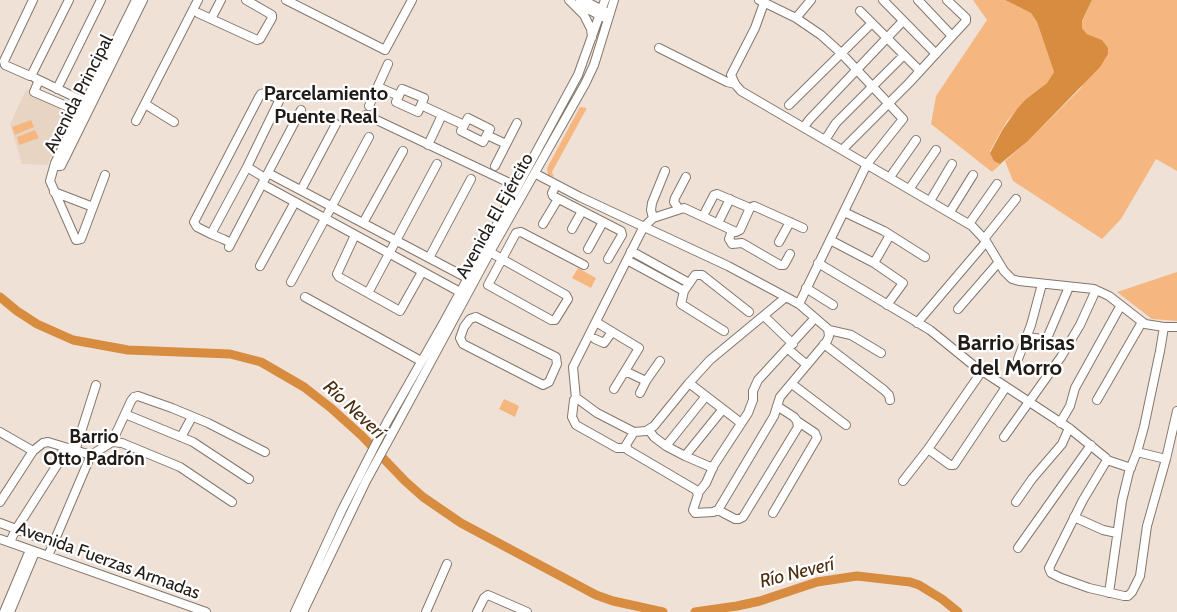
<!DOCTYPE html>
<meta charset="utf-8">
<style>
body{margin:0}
canvas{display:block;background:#efe1d6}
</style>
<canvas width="1177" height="612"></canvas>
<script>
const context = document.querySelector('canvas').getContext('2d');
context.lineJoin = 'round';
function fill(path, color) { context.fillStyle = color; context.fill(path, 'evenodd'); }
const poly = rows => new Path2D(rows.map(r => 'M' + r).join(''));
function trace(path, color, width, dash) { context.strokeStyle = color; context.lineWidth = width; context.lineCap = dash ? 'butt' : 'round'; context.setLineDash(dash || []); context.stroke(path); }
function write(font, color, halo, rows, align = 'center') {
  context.font = font + ' Cabin,sans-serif'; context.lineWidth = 4.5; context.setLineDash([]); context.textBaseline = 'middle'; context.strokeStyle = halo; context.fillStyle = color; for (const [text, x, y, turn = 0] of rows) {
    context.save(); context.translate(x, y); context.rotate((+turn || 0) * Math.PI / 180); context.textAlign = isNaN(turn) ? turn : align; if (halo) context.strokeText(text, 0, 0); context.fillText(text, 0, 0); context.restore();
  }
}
const built = poly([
 [26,90,75,112,47,165,22,164,10,124]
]);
const green = poly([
 [973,0,1005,0,1031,13,1037,22,1054,72,1047,83,1026,99,1007,121,990,151,990,153,1000,164,1002,163,992,172,931,124,936,96,987,20],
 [1092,0,1177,0,1177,171,1156,159,1121,219,1102,239,1013,181,1005,161,1028,141,1081,88,1102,40,1087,34,1082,28,1082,22],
 [580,107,587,108,552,172,554,177,548,175,547,168],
 [31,120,34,127,15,135,12,127],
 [35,130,39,138,19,145,17,137],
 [578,268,596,278,591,288,572,278],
 [1177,272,1177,321,1152,319,1117,292],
 [504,399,519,406,515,417,499,409]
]);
const water = poly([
 [1005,0,1092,0,1082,21,1082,28,1087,34,1102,40,1108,48,1108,54,1100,67,1028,141,1000,164,994,161,990,153,1003,129,1017,109,1026,99,1047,83,1054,72,1037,22,1031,13]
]);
const river = poly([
 [0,297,17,311,37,324,73,340,128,350,230,354,261,362,304,387,331,408,362,436,405,481,423,497,461,523,596,595,613,601,663,612],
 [695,612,737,606,760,601,817,582,857,576,910,582,919,585,942,599,958,612]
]);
const minor = poly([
 [33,0,4,61,5,65,30,76,32,74,69,0],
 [136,0,55,163,56,166,61,166,143,0],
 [286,0,385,50,412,0],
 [569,0,584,15,591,29,592,37],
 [583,0,606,12],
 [759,0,796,18,821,35,841,53,903,119,867,164,799,304],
 [883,0,936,54],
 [918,0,952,36],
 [764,3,755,28,731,75,735,84,741,91,972,226,986,241,1004,271,1012,279,1019,281,1094,289,1109,296,1145,324,1164,327,1177,327],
 [578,4,603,17],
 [860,11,920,71],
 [198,13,257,40,260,39,272,18,272,15,246,0],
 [796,18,811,0],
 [211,19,221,0],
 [659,48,727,82,735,84],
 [35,78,85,102],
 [39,80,34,92,80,112],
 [378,87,399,96],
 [57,89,101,0],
 [402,89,424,98,418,112,396,102,402,89],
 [145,104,174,122],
 [421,105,464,125],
 [789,105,872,23],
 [369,106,388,64],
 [366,115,516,186],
 [468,118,490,129,483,142,461,131,468,118],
 [136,121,198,0],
 [804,127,809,120,903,21],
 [487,135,506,144],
 [825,140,836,123,904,55],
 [428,145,442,115],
 [842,150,909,83,966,21,966,18,947,0],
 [55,163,50,181,76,240,81,239,105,175],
 [495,166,517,123],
 [247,167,265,178],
 [268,173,467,278],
 [536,174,580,197,728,266,786,297,799,304,828,329,829,336,827,341,780,397,774,416,718,510,713,512,695,513,693,510,698,495,696,490,628,450,626,445,634,432,646,431,654,426,689,383,710,360,786,297],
 [890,177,916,140],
 [262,184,460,292],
 [556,185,552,193,553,196,621,231,622,235,608,259],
 [910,188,936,150],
 [301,190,336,124],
 [54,192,93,207],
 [930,201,952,164],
 [679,209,674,202,675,198,686,177],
 [844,212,884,231,925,257],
 [950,212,973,175],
 [703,216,714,195,717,194,750,208],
 [653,218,651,210,652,203,665,171],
 [363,223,403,151],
 [718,223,730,199],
 [543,224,558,199],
 [969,224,997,184],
 [572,229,582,211],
 [732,231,729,239,732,244,742,243,780,265,784,265,790,254],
 [211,234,247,167,280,99,265,93,261,94,259,97,194,222,197,227,211,234,223,239,231,243],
 [355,235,337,274,339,277,400,311,422,272],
 [984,239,1016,199],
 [830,240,874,263,903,283,887,305],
 [779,242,790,222],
 [229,247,301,110],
 [588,249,603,222],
 [631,251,689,283],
 [490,252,502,259,516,233,521,232,584,265],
 [429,258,471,179],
 [502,259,566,295,568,299,555,320,551,320,488,285,502,259],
 [627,260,684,291],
 [818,263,930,330,973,365,1069,428,1106,458,1107,460,1083,500,1049,568,1051,573,1061,578,1089,588,1124,596,1128,596,1132,592,1140,576,1147,526,1166,459,1177,411],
 [874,263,890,235],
 [260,266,295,202],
 [291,282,369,137],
 [806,288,833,305],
 [368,293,437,164],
 [305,297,421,361],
 [958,309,998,263],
 [764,316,793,344],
 [476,317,556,357,557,364,549,382,543,385,463,344,460,338,464,327,470,319,476,317],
 [596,322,639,348,625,371,646,381],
 [917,323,986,242],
 [829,330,851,335,881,353],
 [724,331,681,304,684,291,695,275,702,275,749,312],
 [1027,337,1042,339,1048,336,1069,287],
 [595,339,604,343,612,332],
 [824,344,884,390,889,395,890,400],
 [788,349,807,365],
 [1018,359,1031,325,1042,284],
 [689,383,741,423],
 [792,384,846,425],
 [614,389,625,371],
 [640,393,646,381,660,361],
 [576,399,573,367,643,228,653,218,684,208,736,232,740,230,750,208,754,206,803,228],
 [1097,400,1142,322],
 [125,414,193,442,249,479],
 [1060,423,1070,406,1075,388,1121,305],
 [649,430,654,437,666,446,685,456,713,468],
 [0,432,33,451],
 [181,437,192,417],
 [1004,437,1061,357,1080,325,1096,290],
 [112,442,131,401,134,397,138,396,172,408,208,423,265,452],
 [666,446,706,396],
 [626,448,617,448,576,425,572,417,574,400,578,399,597,413,634,432],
 [928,449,950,465,954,465,1006,387],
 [75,451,96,385],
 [1137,452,1166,459],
 [685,456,723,409],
 [1107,460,1131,468],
 [903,481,928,449,982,371],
 [698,493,706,483,714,465,748,413,753,400,753,391,758,380,815,318],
 [0,502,33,451,43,443,48,442,91,455],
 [1016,502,1032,479,1062,444,1069,428],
 [718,510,735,519,739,519,743,517,798,427,797,421,794,417,777,406],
 [773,513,817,438,815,433,797,421],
 [1074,517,1103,530,1117,533],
 [0,523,53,543],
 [0,539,206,612],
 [10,542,15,531,57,465,64,447],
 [1018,548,1091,445],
 [48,556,91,455,112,442,122,443,180,467,232,502],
 [1109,593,1122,501,1129,472,1137,452,1144,427,1160,351,1164,327],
 [4,612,30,550],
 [10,612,35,552],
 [295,612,342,510,387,422,444,322,578,75,605,0],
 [303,612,366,481,395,428,490,252,585,84,594,65,614,0],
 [426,612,447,564],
 [477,612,484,598,488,595,527,612]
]);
const streetNames = [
 ["Avenida Principal",79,94,-63],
 ["Avenida El Ejército",495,216,-61],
 ["Avenida Fuerzas Armadas",108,561,20]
];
const waterNames = [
 ["Río Neverí",354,410,43],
 ["Río Neverí",797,573,-14]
];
const neighbourhoodNames = [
 ["Barrio",94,437],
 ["Otto Padrón",94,459]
];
const quarterNames = [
 ["Parcelamiento",326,94],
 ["Puente Real",326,117]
];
const districtNames = [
 ["Barrio Brisas",1016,344],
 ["del Morro",1016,369]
];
fill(built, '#e8d4c3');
fill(green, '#f5b77f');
fill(water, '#d88c40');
trace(river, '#d88c40', 9);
trace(minor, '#83776d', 10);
trace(minor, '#fff', 8);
write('18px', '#201b17', '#fff', streetNames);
write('italic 19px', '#4d2e0e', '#fff', waterNames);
write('bold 19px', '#201b17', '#fff', neighbourhoodNames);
write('bold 20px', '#201b17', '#fff', quarterNames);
write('bold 22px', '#201b17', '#fff', districtNames);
</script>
